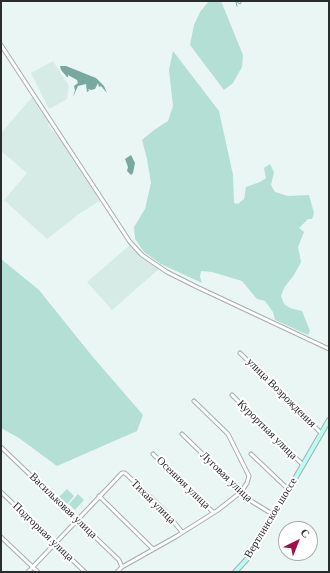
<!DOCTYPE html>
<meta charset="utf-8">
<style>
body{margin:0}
#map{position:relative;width:330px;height:573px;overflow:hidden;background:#eaf6f3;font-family:"Times New Roman",serif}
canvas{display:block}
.frame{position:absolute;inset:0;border:2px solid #292d2c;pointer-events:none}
.north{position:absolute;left:278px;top:521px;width:40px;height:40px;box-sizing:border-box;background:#fff;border:1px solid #a9abab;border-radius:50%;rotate:43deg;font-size:11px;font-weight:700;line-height:16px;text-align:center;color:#292d2c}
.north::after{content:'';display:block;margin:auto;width:14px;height:18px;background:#a30e4c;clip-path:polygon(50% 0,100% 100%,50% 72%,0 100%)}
</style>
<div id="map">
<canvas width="330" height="573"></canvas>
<div class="frame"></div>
<div class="north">С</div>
</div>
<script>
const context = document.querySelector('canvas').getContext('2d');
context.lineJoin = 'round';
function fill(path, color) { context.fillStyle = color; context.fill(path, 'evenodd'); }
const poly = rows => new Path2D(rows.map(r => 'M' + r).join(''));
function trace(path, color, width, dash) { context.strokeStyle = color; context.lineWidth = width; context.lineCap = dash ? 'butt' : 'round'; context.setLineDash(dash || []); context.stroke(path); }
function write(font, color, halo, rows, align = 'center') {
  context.font = font + ' "Times New Roman",serif'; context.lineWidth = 4; context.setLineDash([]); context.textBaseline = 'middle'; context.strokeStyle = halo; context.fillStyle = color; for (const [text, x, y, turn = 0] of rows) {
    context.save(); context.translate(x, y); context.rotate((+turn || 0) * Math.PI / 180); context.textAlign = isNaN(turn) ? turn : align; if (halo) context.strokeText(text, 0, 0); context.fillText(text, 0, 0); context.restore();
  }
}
const built = poly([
 [53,61,69,86,67,99,49,109,31,73],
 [33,96,48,119,49,122,48,126,62,140,88,179,88,182,90,183,101,200,79,214,47,239,4,200,27,173,1,151,1,133],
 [131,244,140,257,159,269,112,310,87,282]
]);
const green = poly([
 [209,1,221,1,243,55,242,67,233,83,224,90,190,45,194,25,200,12],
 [173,51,219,111,233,175,234,203,238,204,244,199,246,187,260,182,266,178,264,168,270,164,274,172,271,185,275,192,288,196,309,195,314,213,312,219,308,219,299,228,304,232,298,247,301,262,294,275,284,288,281,296,284,304,290,308,302,311,310,331,308,335,275,320,273,312,265,301,257,299,242,281,212,272,201,271,200,277,202,283,161,264,144,252,135,239,134,227,145,209,151,183,147,159,142,140,154,130,168,121,173,106,169,70],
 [1,259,39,290,92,356,143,415,137,431,57,466,19,438,1,428],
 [67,489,74,496,67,504,59,497],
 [78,494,84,500,75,510,69,504]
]);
const water = poly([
 [60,66,66,66,96,78,104,86,107,93,101,86,99,87,98,83,95,89,91,90,88,89,89,91,87,92,86,84,78,86,73,97,75,90,74,86,78,83,77,80,68,75,68,77,67,77,61,70],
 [131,155,135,163,133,173,131,175,127,171,128,167,125,159]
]);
const stream = poly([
 [236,1,240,4,242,1],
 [236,2,237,6]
]);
const street = poly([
 [1,45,130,242,142,255,167,272,197,287,329,349],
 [240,353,321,433],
 [232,395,303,465],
 [182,434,251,501,274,515],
 [1,447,119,560,122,567],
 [153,454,213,512],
 [251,454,289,490],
 [1,492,85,572],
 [99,496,153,549],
 [1,537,38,572],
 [28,572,122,473,125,473,164,510,182,532],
 [117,572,122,567,177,536,218,510,241,492,247,483,249,476,228,434,194,401]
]);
const secondary = poly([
 [235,572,248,558,260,539,329,420]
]);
const streetNames = [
 ["улица Возрождения",281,393,45],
 ["Курортная улица",267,430,45],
 ["Луговая улица",226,477,44],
 ["Осенняя улица",183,483,44],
 ["Тихая улица",153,502,45],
 ["Васильковая улица",63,506,44],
 ["Вертлинское шоссе",271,518,-59],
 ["Подгорная улица",43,532,44]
];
fill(built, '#d7ebe6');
fill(green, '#b3dfd5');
fill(water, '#79a89e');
trace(stream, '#79a89e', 1);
trace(street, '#a4aeac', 5);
trace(secondary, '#a4aeac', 6);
trace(street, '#fff', 3);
trace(secondary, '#b8fdf4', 4);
write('11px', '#292d2c', '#fff', streetNames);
</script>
